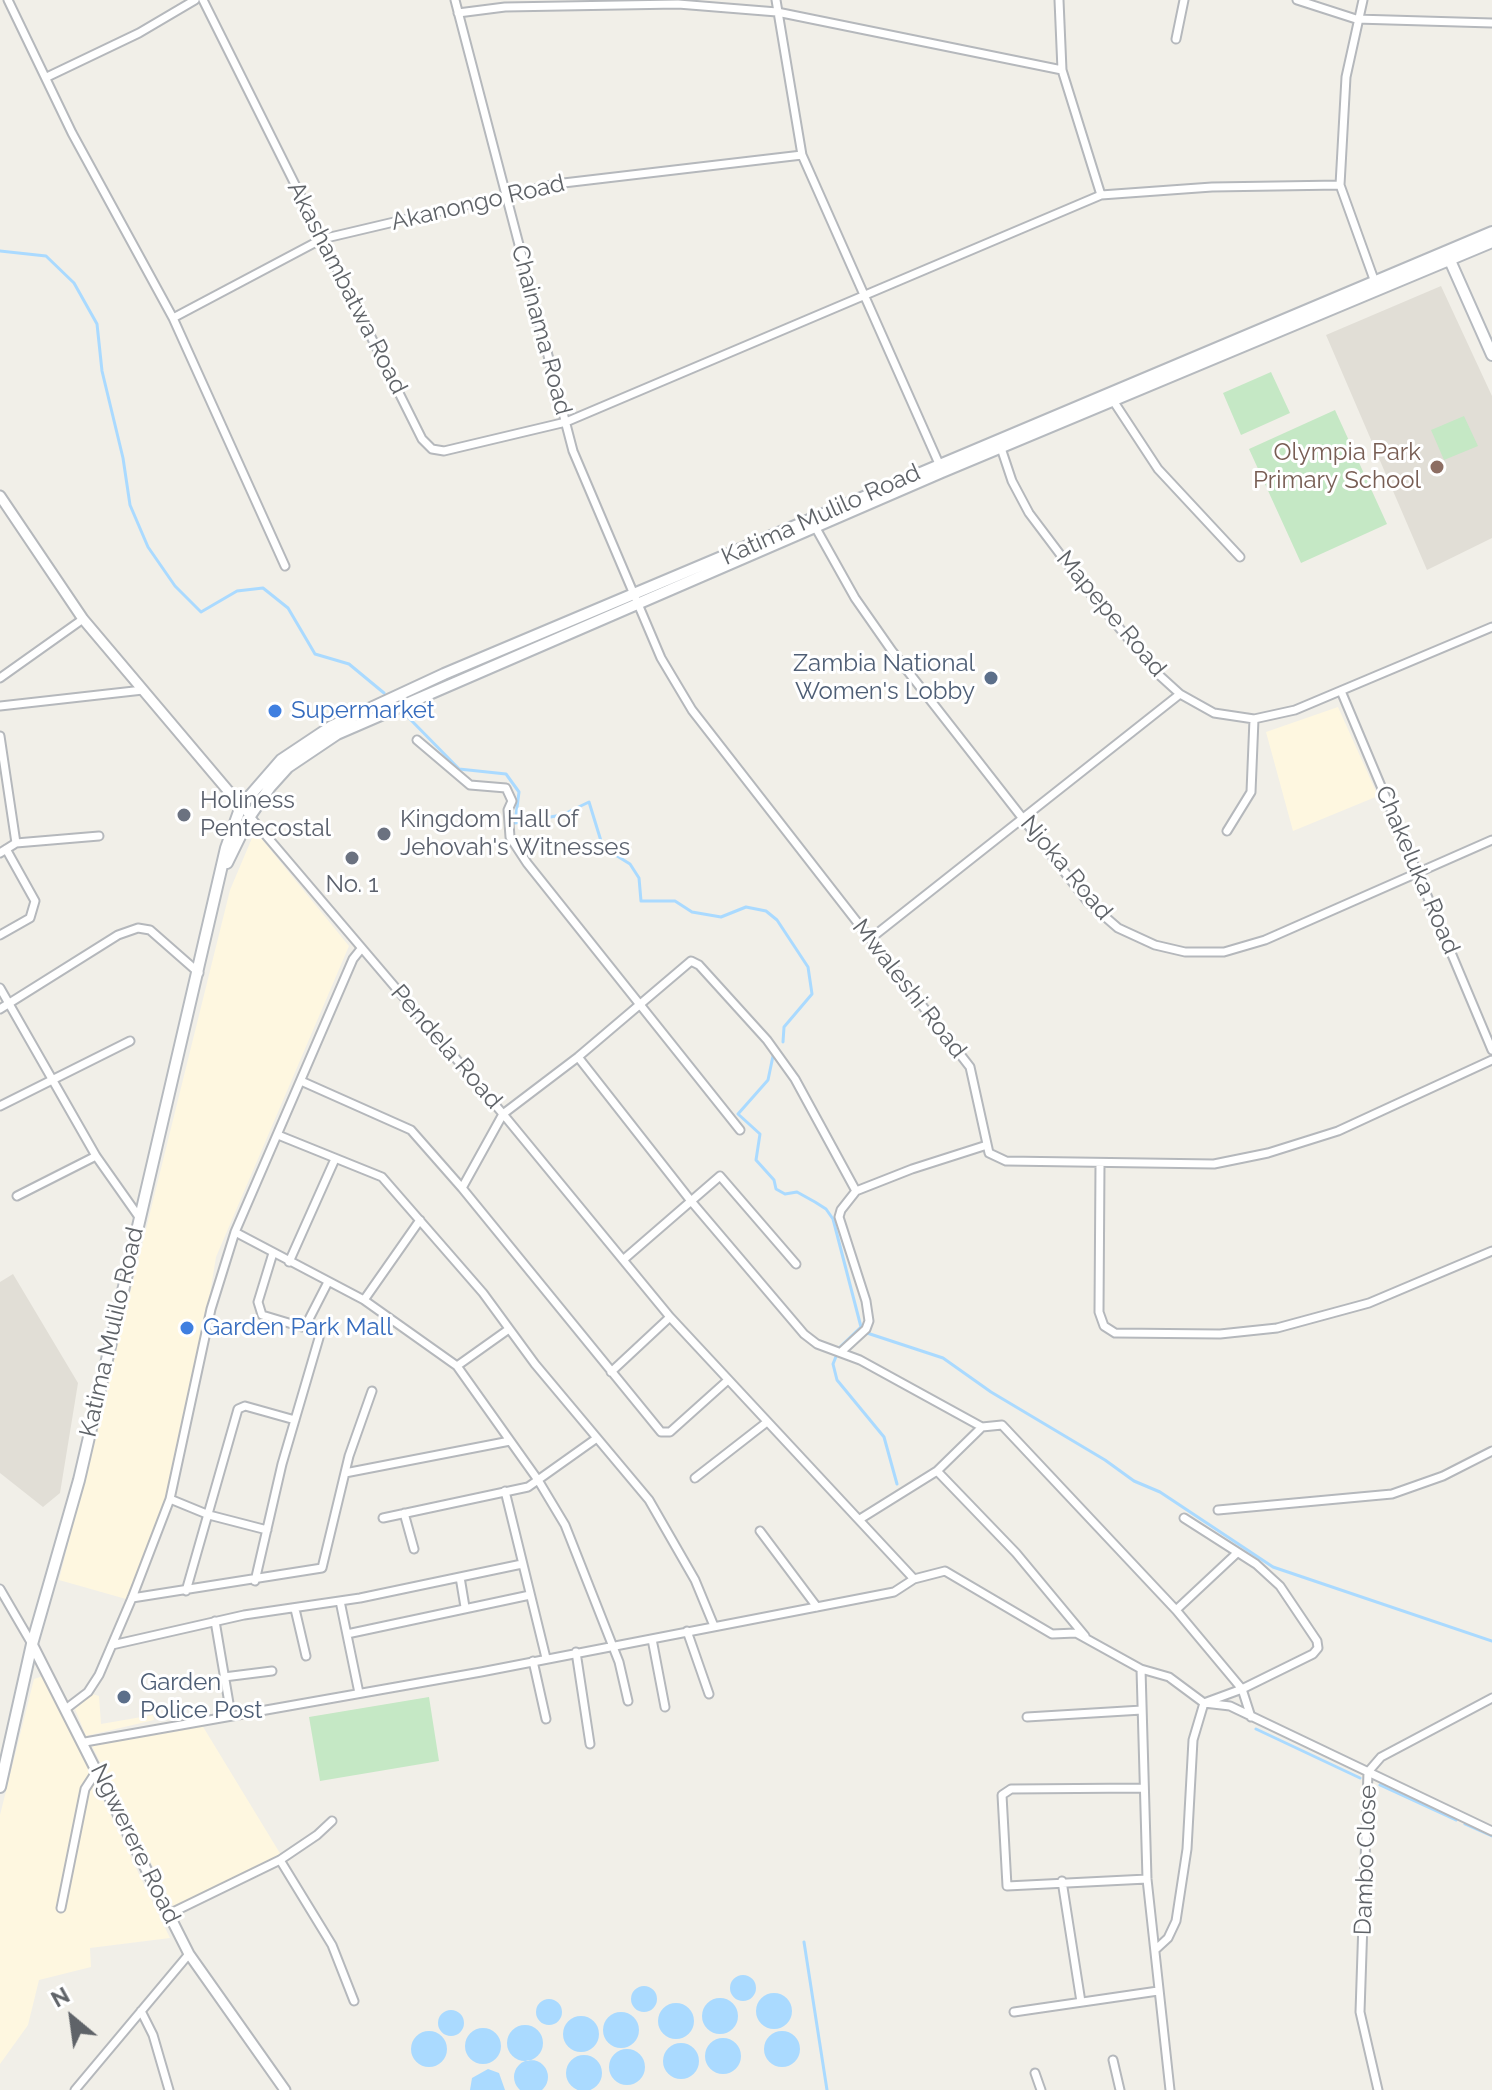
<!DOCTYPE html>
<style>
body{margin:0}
#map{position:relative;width:1492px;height:2090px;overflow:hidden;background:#f1efe8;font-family:Raleway,sans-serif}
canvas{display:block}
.north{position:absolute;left:32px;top:1978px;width:80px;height:80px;-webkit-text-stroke:6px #fff;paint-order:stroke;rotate:331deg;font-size:22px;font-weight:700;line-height:32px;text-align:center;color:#5f6368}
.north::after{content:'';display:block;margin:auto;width:28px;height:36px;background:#5f6368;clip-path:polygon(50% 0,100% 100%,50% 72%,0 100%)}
</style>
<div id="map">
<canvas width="1492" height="2090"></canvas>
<div class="north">N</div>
</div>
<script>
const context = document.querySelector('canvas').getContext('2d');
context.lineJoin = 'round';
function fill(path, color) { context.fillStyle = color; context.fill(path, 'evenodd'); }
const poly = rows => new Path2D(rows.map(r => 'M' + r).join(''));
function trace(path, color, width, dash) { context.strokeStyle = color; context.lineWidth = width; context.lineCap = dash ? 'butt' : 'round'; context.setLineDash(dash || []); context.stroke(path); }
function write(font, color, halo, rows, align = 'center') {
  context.font = font + ' Raleway,sans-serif'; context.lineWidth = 6; context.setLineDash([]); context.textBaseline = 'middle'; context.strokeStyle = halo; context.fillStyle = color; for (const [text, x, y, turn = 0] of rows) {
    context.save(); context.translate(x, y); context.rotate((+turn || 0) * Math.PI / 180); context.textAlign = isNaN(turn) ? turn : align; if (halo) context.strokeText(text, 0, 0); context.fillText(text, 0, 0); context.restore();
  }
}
const commercial = poly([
 [1338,707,1378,796,1293,831,1266,732],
 [255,831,349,946,216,1257,202,1343,165,1500,126,1599,59,1580,230,890],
 [43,1676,170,1938,90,1948,91,1967,39,1980,28,2025,0,2064,0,1815,34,1679],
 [92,1694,99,1696,101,1724,153,1715,154,1720,86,1736,75,1709],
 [202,1725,281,1855,174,1908,91,1744]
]);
const education = poly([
 [1441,286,1492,396,1492,538,1427,570,1326,335],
 [13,1274,78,1383,60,1493,43,1507,0,1473,0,1282]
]);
const green = poly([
 [1271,372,1290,413,1241,435,1223,393],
 [1335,410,1387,524,1301,563,1249,449],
 [1464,416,1478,446,1444,460,1431,430],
 [429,1697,439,1761,320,1781,309,1717]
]);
const water = poly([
 '730 1988a13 13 0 1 1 26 0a13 13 0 1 1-26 0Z',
 '631 1999a13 13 0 1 1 26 0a13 13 0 1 1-26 0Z',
 '756 2011a18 18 0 1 1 36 0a18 18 0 1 1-36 0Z',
 '702 2016a18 18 0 1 1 36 0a18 18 0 1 1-36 0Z',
 '536 2012a13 13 0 1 1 26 0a13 13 0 1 1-26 0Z',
 '658 2021a18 18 0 1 1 36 0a18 18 0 1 1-36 0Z',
 '438 2023a13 13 0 1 1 26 0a13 13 0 1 1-26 0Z',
 '603 2030a18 18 0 1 1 36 0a18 18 0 1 1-36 0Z',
 '563 2034a18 18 0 1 1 36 0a18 18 0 1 1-36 0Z',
 '507 2043a18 18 0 1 1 36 0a18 18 0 1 1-36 0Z',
 '465 2046a18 18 0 1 1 36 0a18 18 0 1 1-36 0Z',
 '411 2049a18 18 0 1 1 36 0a18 18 0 1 1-36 0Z',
 '764 2049a18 18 0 1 1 36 0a18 18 0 1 1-36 0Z',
 '705 2056a18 18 0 1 1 36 0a18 18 0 1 1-36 0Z',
 '663 2061a18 18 0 1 1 36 0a18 18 0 1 1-36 0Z',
 '609 2067a18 18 0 1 1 36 0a18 18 0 1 1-36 0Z',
 '566 2073a18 18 0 1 1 36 0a18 18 0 1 1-36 0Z',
 '514 2077a17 17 0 1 1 34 0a17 17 0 1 1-34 0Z',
 [488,2069,499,2073,505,2090,470,2090,472,2078]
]);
const stream = poly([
 [0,251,46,256,74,283,97,324,102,371,123,458,130,505,148,547,175,586,201,612,237,591,263,588,288,608,315,654,349,664,384,693],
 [407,716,459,769,506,774,519,792,515,823,562,815,589,802,601,841,609,847,609,851,630,864,639,878,641,901,675,901,692,912,721,917,746,907,766,911,777,920,808,967,812,994,784,1027,783,1042],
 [773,1056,768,1080,738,1114,760,1134,756,1160,774,1180,776,1189,785,1194,797,1192,815,1202,826,1209,833,1219,861,1327,840,1347],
 [867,1333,943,1358,991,1392,1105,1460,1134,1481,1160,1492,1273,1567,1492,1641],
 [837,1354,833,1364,837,1380,884,1437,897,1484],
 [1256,1729,1360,1778],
 [1380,1785,1456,1820],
 [1465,1824,1492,1836],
 [804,1942,827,2090]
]);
const minor = poly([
 [8,0,72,133,173,318,285,566],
 [203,0,422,439,432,449,444,451,566,422,1101,195,1212,187,1340,185],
 [455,0,573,451,661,658,692,710,970,1067,989,1153,1006,1161,1214,1164,1268,1153,1338,1131,1492,1060],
 [776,0,802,155,940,466],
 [1059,0,1062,70,1101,195],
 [1297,0,1356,19,1492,23],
 [1363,0,1346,77,1340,185,1376,285],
 [458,13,505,7,678,4,777,12,1062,70],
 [1176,39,1184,0],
 [47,77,139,33,195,0],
 [173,318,322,239,555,184,802,155],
 [1114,402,1158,469,1240,557],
 [1001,448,1012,481,1029,513,1084,586,1158,674,1180,694,1214,713,1254,719,1295,710,1492,627],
 [813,523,855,598,892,651,1088,902,1118,928,1155,945,1185,952,1224,952,1265,940,1492,840],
 [0,678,83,619],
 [1341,691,1492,1050],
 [0,706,143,690],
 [0,736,16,843,0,853],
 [417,740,470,785,506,788,512,801,508,810,510,837,527,863,740,1130],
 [241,806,503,1114,670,1317,914,1579],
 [1227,831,1251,792,1254,719],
 [16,843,99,836],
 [0,935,30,918,35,901,6,849],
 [870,939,1180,694],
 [0,988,96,1156,139,1217],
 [0,1009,118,935,138,928,150,930,199,973],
 [578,1057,691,1201,804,1334,817,1344,860,1360,982,1427],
 [301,1081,411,1130,462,1188],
 [0,1106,130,1041],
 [278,1135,382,1177,483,1293,535,1364,649,1500,695,1580,714,1626],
 [1100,1164,1099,1312,1104,1326,1115,1333,1220,1334,1277,1328,1369,1303,1492,1251],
 [17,1196,96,1156],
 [235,1232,364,1300,457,1366,538,1480,565,1525,619,1662,628,1701],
 [273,1253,258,1302,262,1315,302,1327,307,1323,328,1282],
 [623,1260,720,1176,796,1264],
 [289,1262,335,1159],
 [364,1300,420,1220],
 [841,1352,866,1329,869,1321,866,1301,839,1217,841,1210,856,1191,912,1169,987,1145],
 [457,1366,509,1329],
 [611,1372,670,1317],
 [728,1380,670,1432,661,1432,462,1188,503,1114,578,1057,691,961,699,965,767,1040,795,1079,856,1191],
 [937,1471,1016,1553,1085,1636],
 [345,1473,510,1441],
 [695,1478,767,1422],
 [505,1491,546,1658],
 [170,1499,209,1515,267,1530],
 [1218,1510,1392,1494,1443,1476,1492,1451],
 [404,1513,414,1549],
 [383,1518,528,1487,597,1438],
 [860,1519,937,1471,982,1427,1002,1425,1176,1610,1242,1689,1251,1717],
 [760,1531,817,1607],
 [460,1577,465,1607],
 [255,1581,282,1464,319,1338],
 [0,1589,32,1644],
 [186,1591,238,1409,245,1406,295,1420],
 [132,1598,322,1568,349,1456,372,1391],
 [340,1601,359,1693],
 [295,1609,306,1656],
 [1176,1610,1237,1553],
 [215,1621,231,1715],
 [687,1631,709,1694],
 [347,1634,530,1595],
 [652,1639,665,1707],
 [112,1645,244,1615,360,1598,522,1564],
 [576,1652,590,1744],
 [533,1661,546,1719],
 [1141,1669,1169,1677,1204,1703,1230,1706,1492,1831],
 [224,1677,272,1671],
 [67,1708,88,1692,99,1675,132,1598,170,1499,211,1309,235,1232,353,959,361,949],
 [1027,1717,1142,1710],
 [85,1742,481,1672,894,1592,914,1579,945,1571,1052,1634,1076,1633,1141,1669,1147,1879,1170,2090],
 [1142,1788,1011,1789,1002,1795,1007,1886,1147,1879],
 [280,1860,332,1945,354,2001],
 [1062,1881,1081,2002],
 [61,1908,85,1789,98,1769],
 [169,1914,280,1860,317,1835,332,1821],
 [1155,1950,1168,1938,1176,1921,1187,1849,1193,1740,1204,1703,1242,1689,1313,1654,1318,1648,1317,1641,1280,1586,1256,1564,1184,1518],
 [141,2011,153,2035,169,2090],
 [1014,2012,1158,1991],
 [1113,2060,1120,2090],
 [1035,2073,1041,2090],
 [75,2090,189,1954],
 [1378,2090,1360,2012,1368,1772,1381,1757,1492,1698]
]);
const tertiary = poly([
 [0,496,83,619,241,806],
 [32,1644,189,1954,285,2090]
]);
const secondary = poly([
 [1448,256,1492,355],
 [227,863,250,816,270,787,288,767,337,734,942,472,1492,242],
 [0,1787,32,1644,79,1480,226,848,241,806,281,760,332,726,444,674,1492,232]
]);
const markers = [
 [1437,467,8,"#8d6e63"],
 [991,678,8,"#5c6f8a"],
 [275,711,8,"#3f7fe0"],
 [184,815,8,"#6b7280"],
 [384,834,8,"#6b7280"],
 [352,858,8,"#6b7280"],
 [187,1328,8,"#3f7fe0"],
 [124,1697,8,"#5c6f8a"]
];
const streetNames = [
 ["Akanongo Road",478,203,-13],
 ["Akashambatwa Road",347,288,63],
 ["Chainama Road",541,330,75],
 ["Katima Mulilo Road",821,515,-24],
 ["Mapepe Road",1111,614,50],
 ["Njoka Road",1066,868,50],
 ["Chakeluka Road",1417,870,67],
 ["Mwaleshi Road",909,989,52],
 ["Pendela Road",446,1047,49],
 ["Katima Mulilo Road",112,1332,-77],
 ["Ngwerere Road",135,1844,64],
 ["Dambo Close",1366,1860,-88]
];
const educationNames = [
 ["Olympia Park",1421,453],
 ["Primary School",1421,481]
];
const serviceNames = [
 ["Zambia National",975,664],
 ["Women's Lobby",975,692],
 ["Garden",140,1683,"left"],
 ["Police Post",140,1711,"left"]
];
const shopNames = [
 ["Supermarket",291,711],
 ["Garden Park Mall",203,1328]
];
const worshipNames = [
 ["Holiness",200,801],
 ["Pentecostal",200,829],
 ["Kingdom Hall of",400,820],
 ["Jehovah's Witnesses",400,848],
 ["No. 1",352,885,"center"]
];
fill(commercial, '#fef7e0');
fill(education, '#e1ded6');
fill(green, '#c5e8c5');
fill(water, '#aadaff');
trace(stream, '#aadaff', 3);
trace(minor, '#b5b8bc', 11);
trace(tertiary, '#b5b8bc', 13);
trace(secondary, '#b6babf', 14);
trace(minor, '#fff', 7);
trace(tertiary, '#fff', 9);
trace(secondary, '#fff', 10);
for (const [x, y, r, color] of markers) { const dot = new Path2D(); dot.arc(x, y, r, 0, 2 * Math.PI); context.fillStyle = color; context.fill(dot); trace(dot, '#fff', 3); }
write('24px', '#5f6368', '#fff', streetNames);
write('24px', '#785e54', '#fff', educationNames, 'right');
write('24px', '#4e5e75', '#fff', serviceNames, 'right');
write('24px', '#366cbe', '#fff', shopNames, 'left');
write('24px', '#5b616d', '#fff', worshipNames, 'left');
</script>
